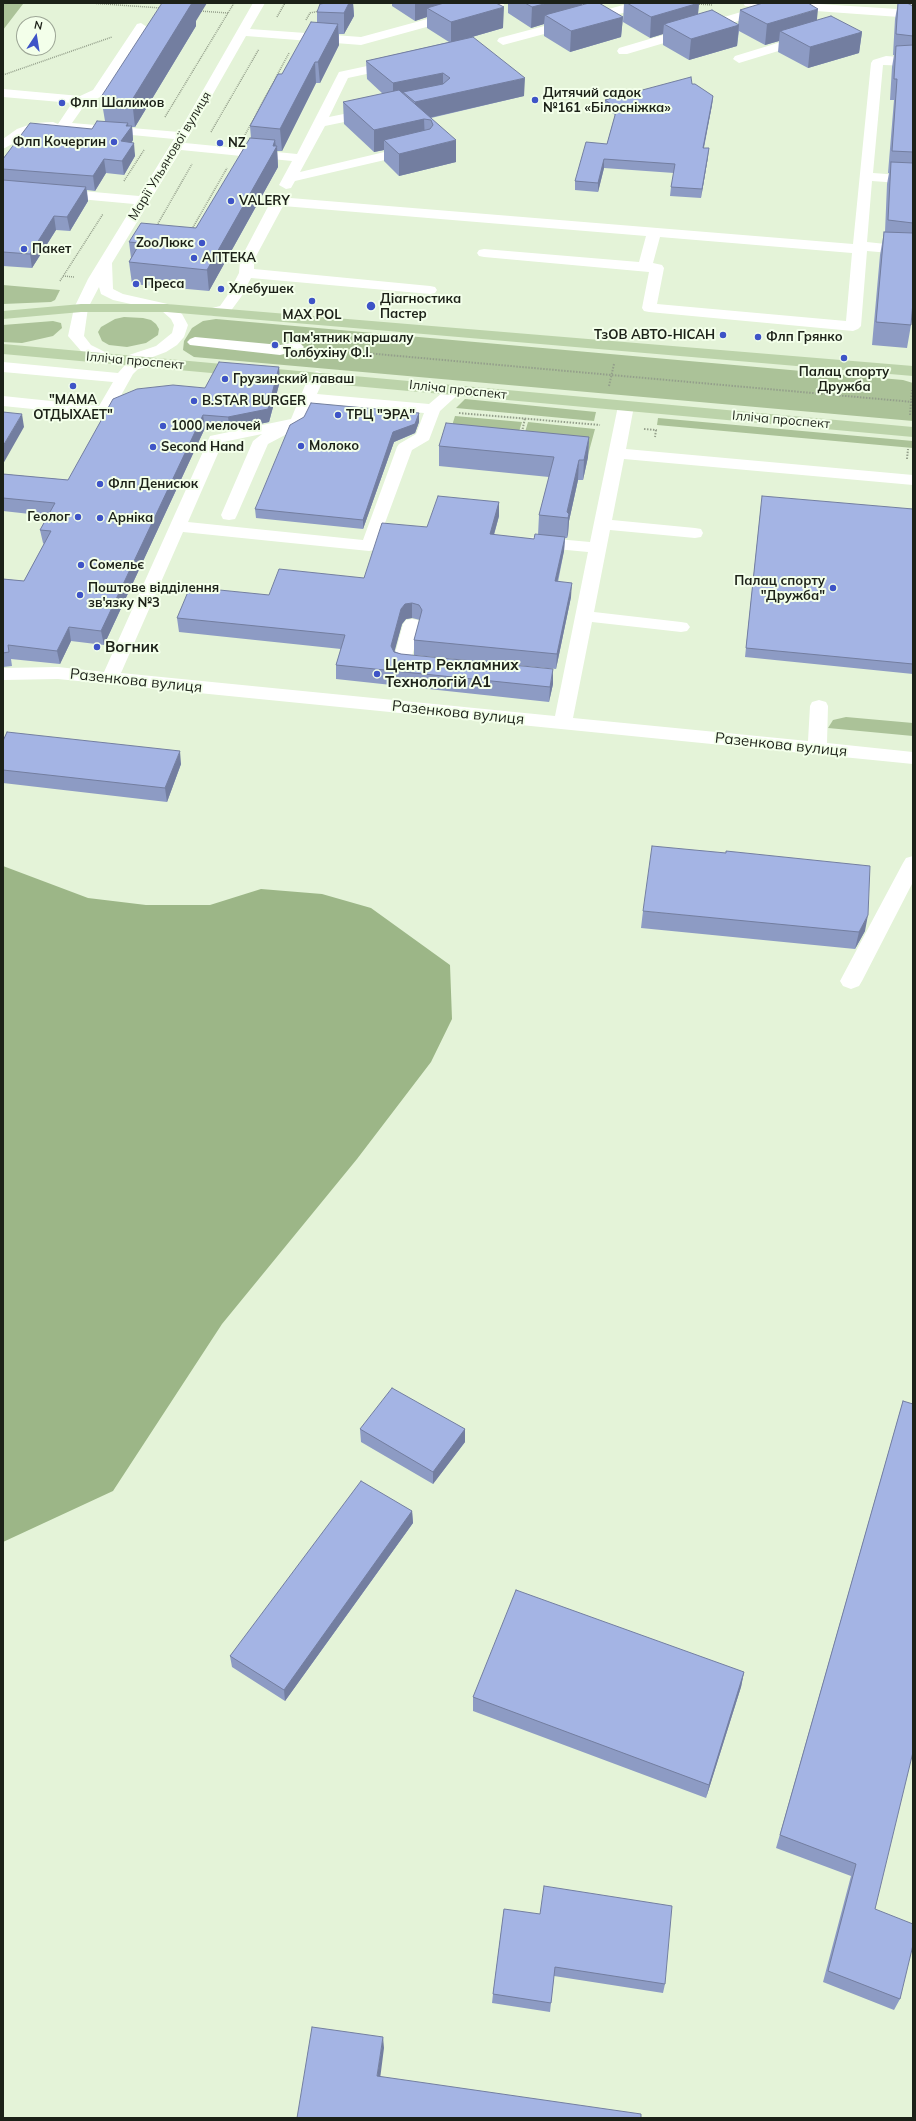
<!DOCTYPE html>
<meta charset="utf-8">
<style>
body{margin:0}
#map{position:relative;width:916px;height:2121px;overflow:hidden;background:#e4f3d8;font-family:Mulish,sans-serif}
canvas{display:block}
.frame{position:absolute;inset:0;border:4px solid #1c2118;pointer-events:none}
.north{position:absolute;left:16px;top:16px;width:40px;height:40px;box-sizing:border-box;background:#f3ffea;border:1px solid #9da696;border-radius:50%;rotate:12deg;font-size:11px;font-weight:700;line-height:16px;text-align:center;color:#1c2118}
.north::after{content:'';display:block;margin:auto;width:14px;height:18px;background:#3e54c7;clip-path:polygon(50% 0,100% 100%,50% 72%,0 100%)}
</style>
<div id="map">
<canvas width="916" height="2121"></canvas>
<div class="frame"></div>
<div class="north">N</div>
</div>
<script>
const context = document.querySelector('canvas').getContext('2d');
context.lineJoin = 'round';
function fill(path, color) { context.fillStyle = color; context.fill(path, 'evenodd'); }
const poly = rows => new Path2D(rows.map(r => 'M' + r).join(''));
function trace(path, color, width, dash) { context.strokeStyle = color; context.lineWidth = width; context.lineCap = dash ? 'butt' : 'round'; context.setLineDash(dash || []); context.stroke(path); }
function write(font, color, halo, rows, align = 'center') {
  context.font = font + ' Mulish,sans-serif'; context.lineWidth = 4; context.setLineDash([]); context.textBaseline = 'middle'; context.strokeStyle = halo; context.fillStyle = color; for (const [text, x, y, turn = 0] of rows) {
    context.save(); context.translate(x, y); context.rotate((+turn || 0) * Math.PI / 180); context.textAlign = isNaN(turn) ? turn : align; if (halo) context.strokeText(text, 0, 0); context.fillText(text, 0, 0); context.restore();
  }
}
const green = poly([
 [3,3,23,4,3,30],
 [3,285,60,290,55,300,51,302,3,304],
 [124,317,143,318,151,320,156,324,159,329,158,335,146,343,127,347,109,345,102,341,98,332,101,327,115,319],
 [216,319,903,380,913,383,913,421,194,357,183,350,184,341,192,328,203,321],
 [53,321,61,323,62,328,53,336,22,343,3,342,3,325],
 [465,399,596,412,594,421,456,408],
 [455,416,522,422,514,448,447,442],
 [658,418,913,441,913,448,657,425],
 [528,422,595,429,588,455,520,449],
 [846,717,913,723,913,736,828,728,833,720]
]);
const forest = poly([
 [3,866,88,898,146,905,210,905,261,889,322,894,371,908,450,965,452,1019,431,1062,357,1159,222,1324,113,1491,3,1542]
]);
const pathFar1 = poly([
 [90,3,161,8],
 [697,4,712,5],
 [199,11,228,13],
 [277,17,285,3],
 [306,20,310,13,319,11],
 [3,75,112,37],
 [165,117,234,3],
 [211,132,259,49],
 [245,135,289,53],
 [124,181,144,150],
 [156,227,192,164],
 [192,229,227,168],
 [63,276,74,277],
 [60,281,103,214],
 [317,349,354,352]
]);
const path = poly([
 [343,351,913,402],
 [609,386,614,364],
 [272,402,283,403],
 [459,413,600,425],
 [910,415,912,390],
 [644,429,656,430,655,437],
 [522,432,525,418],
 [907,459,908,449]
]);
const minor = poly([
 [253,3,265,3,250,29,361,37,486,3,505,3,503,6,361,45,246,36,185,143,297,154,339,72,395,60,401,64,399,67,348,78,329,117,373,108,379,112,378,115,325,126,300,172,414,145,421,149,419,152,295,181,291,188,286,189,279,185,292,161,181,150,112,263,113,289,123,294,172,305,182,314,188,325,184,337,177,345,166,352,150,358,157,362,154,365,138,369,133,374,114,408,108,414,102,416,3,406,3,396,99,406,113,382,3,372,3,362,118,373,126,364,120,360,123,357,156,346,172,333,174,325,171,319,162,311,113,300,101,294,99,287,88,308,84,336,91,345,111,355,114,358,111,361,106,363,81,351,68,336,74,308,88,279,134,204,3,192,3,184,139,196,174,139,58,128,36,131,3,149,3,139,17,129,34,123,53,122,58,124,72,103,3,97,3,89,80,96,93,90,137,24,141,23,147,27,103,96,86,103,72,123,179,132,253,3],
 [631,3,651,3,649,6,503,45,497,41,499,38,631,3],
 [743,3,803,3,913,10,913,18,774,8,772,11,627,54,619,54,617,51,619,48,758,7,745,6,743,3],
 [807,34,811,35,813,38,811,41,739,63,733,59,735,56,807,34],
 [886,56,913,58,913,66,883,65,873,173,913,176,913,184,872,181,867,242,913,247,913,255,867,251,861,326,858,329,853,331,649,312,644,311,642,308,649,272,484,257,479,256,477,253,479,250,484,249,639,262,646,236,283,206,254,260,254,269,430,286,435,287,437,290,435,293,430,294,251,278,241,297,230,312,213,316,208,315,206,312,208,309,220,306,227,296,239,273,240,260,271,201,278,197,853,244,871,63,873,60,886,56],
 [660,237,852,253,846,321,657,304,664,268,662,265,653,263,660,237],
 [195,337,280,345,296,342,301,344,304,347,301,350,280,355,190,345,187,342,190,339,195,337],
 [317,371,322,373,325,376,317,394,429,404,449,387,461,387,463,390,440,411,429,440,412,450,375,550,369,551,183,532,121,673,555,716,588,552,535,547,529,546,526,542,529,538,535,537,590,542,618,406,620,403,626,401,632,403,634,406,626,449,913,475,913,485,624,459,612,520,695,528,701,529,703,533,701,537,695,538,610,530,594,612,681,622,687,623,690,627,687,631,681,632,592,622,573,718,808,741,810,706,812,702,819,700,826,702,828,706,827,743,913,752,913,764,58,679,3,680,3,668,58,667,104,672,210,436,291,419,309,376,312,373,317,371],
 [314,403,424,413,416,434,399,444,397,447,363,540,188,522,223,442,262,434,253,441,221,515,223,519,229,520,235,519,237,515,268,444,304,425,314,403],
 [412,619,418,620,421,624,412,656,431,659,434,663,431,667,425,669,402,667,396,665,393,661,403,624,406,620,412,619],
 [913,856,913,882,862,981,859,986,851,989,843,986,840,981,903,863,906,858,913,856]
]);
const major = poly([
 [81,304,167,304,913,366,913,376,167,312,81,312,3,319,3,311,81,304],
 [3,344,913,427,913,437,3,354,3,344]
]);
const wall = poly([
 [326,3,353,3,354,16,344,34,339,34,339,45,320,83,316,83,282,151,277,151,278,167,209,291,132,284,129,262,131,258,129,242,196,228,251,138,250,126,282,74,317,22,317,12],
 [392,3,496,3,503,28,472,37,524,96,431,118,456,162,399,176,384,161,384,150,374,152,344,124,343,102,383,94,367,79,366,61,449,42,427,28,427,17,415,21,392,6],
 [508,3,582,3,582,5,623,17,621,37,570,52,544,36,544,24,531,28,508,13],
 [624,3,699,3,698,14,738,25,740,10,817,20,862,32,859,53,808,68,778,52,779,41,765,45,739,31,737,46,689,60,663,45,663,34,650,38,623,22],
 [898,3,907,3,913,6,913,302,911,325,907,348,872,345,880,255,884,232,885,232,887,184,889,173,888,173,894,100,890,100,892,67,894,55,893,55,895,19],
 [196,21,196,26,135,127,132,127,133,140,132,142,135,156,124,175,106,173,95,191,87,190,88,201,70,231,56,230,32,268,3,266,3,159,92,129,105,121,101,97],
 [692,84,713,96,712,105,704,148,708,157,701,198,670,196,671,187,674,173,604,168,598,192,575,190,575,181,607,144,615,115,605,108,605,100],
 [280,381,269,422,230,430,205,428,104,645,71,641,60,664,11,659,12,666,3,667,3,579,24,581,44,544,43,543,40,530,48,516,3,511,3,474,68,480,205,388],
 [419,413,419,422,415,433,394,442,363,529,256,518,255,509],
 [589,437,588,457,583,480,578,480,569,521,568,534,567,538,565,538,564,551,558,582,571,597,556,669,414,655,414,640,420,620,412,618,406,619,402,624,394,651,401,654,553,684,549,702,336,679,336,665,341,649,179,632,177,618,269,595,364,578,427,527,499,502,499,516,494,535,534,539,538,535,539,515,549,477,439,466,439,446],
 [761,505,913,509,913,674,745,657],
 [3,741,181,764,167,802,3,783],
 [643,911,865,931,855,949,641,928],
 [903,1401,875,1909,900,1999,894,2010,823,1982,851,1876,776,1848],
 [360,1429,465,1429,465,1442,433,1484,361,1442],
 [412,1511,413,1523,285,1701,232,1667,230,1656],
 [744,1672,741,1687,706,1798,473,1711,473,1697],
 [504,1909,665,1984,663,1993,554,1976,550,2012,492,2003,493,1994]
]);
const shadedWall = poly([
 [191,3,207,3,196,21,196,26,135,127,132,100],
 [349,3,353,3,354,16,344,34,344,13],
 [415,3,468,3,427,8,427,17,415,21],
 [548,3,582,3,582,14,545,15,544,24,531,28,532,7],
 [699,3,697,24,664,24,663,34,650,38,651,17],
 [504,7,503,28,451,43,451,22],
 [818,9,816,29,780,31,779,41,765,45,767,24],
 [623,17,621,37,570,52,571,31],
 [338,24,339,45,320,83,318,62],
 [739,25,737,46,689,60,691,39],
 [862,32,859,53,808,68,810,47],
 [315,62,316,83,282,151,280,129],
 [443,73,443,92,403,92,403,100,393,102,393,83],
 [525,78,524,96,424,119,425,141,384,140,384,150,374,152,374,130,415,121,415,102],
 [713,96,712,105,702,156,703,148],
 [128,123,129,131,132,126,133,140,123,155,121,141,126,126],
 [275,140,276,148,277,146,278,167,209,291,207,270],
 [456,140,456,162,399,176,399,154],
 [134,143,135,156,124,175,122,161],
 [709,148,708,157,701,198,702,189],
 [104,159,106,173,95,191,93,176],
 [604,159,604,168,598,192,598,183],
 [86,187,88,201,70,231,67,217],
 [54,216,56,230,32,268,30,254],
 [279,367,280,381,269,422,230,430,228,417],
 [419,413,419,422,415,433,394,442,363,529,363,520,393,432],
 [22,414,24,427,3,464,3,446],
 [203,415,205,428,104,645,101,631],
 [589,437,588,457,583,480,584,460],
 [579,460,578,480,569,521,568,534,567,538,568,518,567,512],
 [499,502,499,516,490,548,490,534],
 [565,537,564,551,554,596,555,581],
 [572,583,571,597,556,669,557,654],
 [412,603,412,618,406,619,402,624,392,661,391,646,401,609,405,604],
 [69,627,71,641,60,664,57,651],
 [553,669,553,684,549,702,550,687],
 [180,751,181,764,167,802,165,788],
 [868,915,865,931,855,949,859,932],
 [465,1429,465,1442,433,1484,433,1472],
 [412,1511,413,1523,285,1701,284,1690],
 [744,1672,741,1687,706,1798,709,1785],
 [383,2037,384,2048,379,2087,377,2076]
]);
const building = poly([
 [162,3,192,3,132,100,101,97,162,3],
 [326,3,349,3,344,13,317,12,320,4,326,3],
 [444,3,496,3,504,7,451,22,427,8,444,3],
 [525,3,548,3,532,7,525,3],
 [589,3,599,3,623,17,571,31,545,15,589,3],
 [627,3,699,3,651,17,627,3],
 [763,3,808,3,818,9,767,24,740,10,763,3],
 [898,3,907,3,913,6,913,36,896,34,898,3],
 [712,10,739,25,691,39,664,24,712,10],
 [831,16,862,32,810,47,780,31,831,16],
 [311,22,338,24,318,62,315,62,280,129,250,126,278,74,282,74,311,22],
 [473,37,525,78,415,102,403,92,443,84,450,78,443,73,393,83,366,61,473,37],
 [913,45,913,152,892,151,897,79,894,79,896,46,913,45],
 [691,77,692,84,695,84,713,96,703,148,709,148,702,189,671,187,675,164,604,159,598,183,575,181,586,142,607,144,617,108,605,100,691,77],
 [399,90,456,140,399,154,384,140,430,129,433,125,431,120,424,119,374,130,343,102,399,90],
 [97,121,128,123,126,126,132,126,121,141,134,143,122,161,104,159,93,176,3,169,3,159,30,123,92,129,97,121],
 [250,138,275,140,273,146,277,146,207,270,129,262,140,243,129,242,141,223,196,228,250,138],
 [891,162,913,163,913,223,888,220,891,162],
 [3,180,86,187,67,217,54,216,30,254,3,252,3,180],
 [884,232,913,233,913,302,911,325,876,322,884,232],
 [219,362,279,367,268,409,228,417,203,415,101,631,69,627,57,651,8,645,9,652,3,653,3,579,24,581,51,531,40,530,55,503,3,498,3,474,68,480,113,399,137,389,173,385,205,388,219,362],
 [311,403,419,413,415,424,393,432,363,520,255,509,290,425,304,417,311,403],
 [3,412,22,414,3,446,3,412],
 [446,423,589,437,584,460,579,460,567,512,569,514,568,518,539,515,554,457,439,446,446,423],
 [438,496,499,502,490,534,534,539,535,534,565,537,555,581,572,583,557,654,414,640,422,610,419,605,412,603,405,604,401,609,391,646,394,652,401,654,553,669,550,687,336,665,345,635,177,618,190,587,269,595,279,569,364,578,382,523,427,527,438,496],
 [762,496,913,509,913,664,746,648,762,496],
 [7,732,180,751,165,788,3,770,3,741,7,732],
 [652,846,726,853,726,851,870,866,868,915,859,932,643,911,652,846],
 [392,1388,465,1429,433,1472,360,1429,392,1388],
 [903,1401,913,1404,913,1752,875,1909,913,1924,913,1945,900,1999,828,1971,856,1864,780,1835,903,1401],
 [361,1481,412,1511,284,1690,230,1656,361,1481],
 [516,1590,744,1672,709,1785,473,1697,516,1590],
 [544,1886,672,1906,665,1984,555,1967,551,2003,493,1994,504,1909,540,1914,544,1886],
 [312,2027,383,2037,377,2076,641,2114,641,2118,297,2118,312,2027]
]);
const markers = [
 [535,100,4,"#3e54c7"],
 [62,103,4,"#3e54c7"],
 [114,142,4,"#3e54c7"],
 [220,143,4,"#3e54c7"],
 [231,201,4,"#3e54c7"],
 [202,243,4,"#3e54c7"],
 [24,249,4,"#3e54c7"],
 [194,258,4,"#3e54c7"],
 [136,284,4,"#3e54c7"],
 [221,289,4,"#3e54c7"],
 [312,301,4,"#3e54c7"],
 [371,306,5,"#3e54c7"],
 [723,335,4,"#3e54c7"],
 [758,337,4,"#3e54c7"],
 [275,345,4,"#3e54c7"],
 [844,358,4,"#3e54c7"],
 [225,379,4,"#3e54c7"],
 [73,386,4,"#3e54c7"],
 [194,401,4,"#3e54c7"],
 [338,415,4,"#3e54c7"],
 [163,426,4,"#3e54c7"],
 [301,446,4,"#3e54c7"],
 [153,447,4,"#3e54c7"],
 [100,484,4,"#3e54c7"],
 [78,517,4,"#3e54c7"],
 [100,518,4,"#3e54c7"],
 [81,565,4,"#3e54c7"],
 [833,588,4,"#3e54c7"],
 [80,595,4,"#3e54c7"],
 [97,647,4,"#3e54c7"],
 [377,674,4,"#3e54c7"]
];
const farPoinames = [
 ["Дитячий садок",543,93],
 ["№161 «Білосніжка»",543,108],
 ["Флп Шалимов",70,103],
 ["Флп Кочергин",106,142,"right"],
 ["NZ",228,143],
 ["VALERY",239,201],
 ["ZooЛюкс",194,243,"right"],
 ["Пакет",32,249],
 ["АПТЕКА",202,258],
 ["Преса",144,284],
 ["Хлебушек",229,289],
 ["Діагностика",380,299],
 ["Пастер",380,314],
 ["MAX POL",312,315,"center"],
 ["ТзОВ АВТО-НІСАН",715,335,"right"],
 ["Флп Грянко",766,337],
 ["Пам'ятник маршалу",283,338],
 ["Толбухіну Ф.І.",283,353],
 ["Палац спорту",844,372,"center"],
 ["Дружба",844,387,"center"],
 ["Грузинский лаваш",233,379],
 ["\"МАМА",73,400,"center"],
 ["ОТДЫХАЕТ\"",73,415,"center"],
 ["B.STAR BURGER",202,401],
 ["ТРЦ \"ЭРА\"",346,415],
 ["1000 мелочей",171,426],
 ["Молоко",309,446],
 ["Second Hand",161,447],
 ["Флп Денисюк",108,484],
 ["Геолог",70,517,"right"],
 ["Арніка",108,518],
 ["Сомельє",89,565],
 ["Палац спорту",825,581,"right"],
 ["\"Дружба\"",825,596,"right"],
 ["Поштове відділення",88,588],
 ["зв'язку №3",88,603]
];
const farStreetnames = [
 ["Марії Ульянової вулиця",170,156,-59],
 ["Ілліча проспект",135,361,5],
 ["Ілліча проспект",458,390,6],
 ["Ілліча проспект",781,420,5]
];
const poiNames = [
 ["Вогник",105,647],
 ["Центр Рекламних",385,665],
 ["Технологій А1",385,682]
];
const streetNames = [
 ["Разенкова вулиця",136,681,6],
 ["Разенкова вулиця",458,713,6],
 ["Разенкова вулиця",781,745,6]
];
fill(green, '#abc298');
fill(forest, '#9cb687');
trace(pathFar1, '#949f8b', 1.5, [1, 1]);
trace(path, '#949f8b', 2, [1.5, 1.5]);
fill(minor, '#fff');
fill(major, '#bcd3aa');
fill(wall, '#8d9bc4');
fill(shadedWall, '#737ea0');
fill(building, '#a4b4e4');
trace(building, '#737ea0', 1);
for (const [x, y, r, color] of markers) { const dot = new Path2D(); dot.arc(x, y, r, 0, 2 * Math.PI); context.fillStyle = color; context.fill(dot); trace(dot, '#f3ffea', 1.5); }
write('bold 13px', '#1c2118', '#f3ffea', farPoinames, 'left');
write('13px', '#1c2118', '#f3ffea', farStreetnames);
write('bold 15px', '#1c2118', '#f3ffea', poiNames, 'left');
write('15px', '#1c2118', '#f3ffea', streetNames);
</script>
